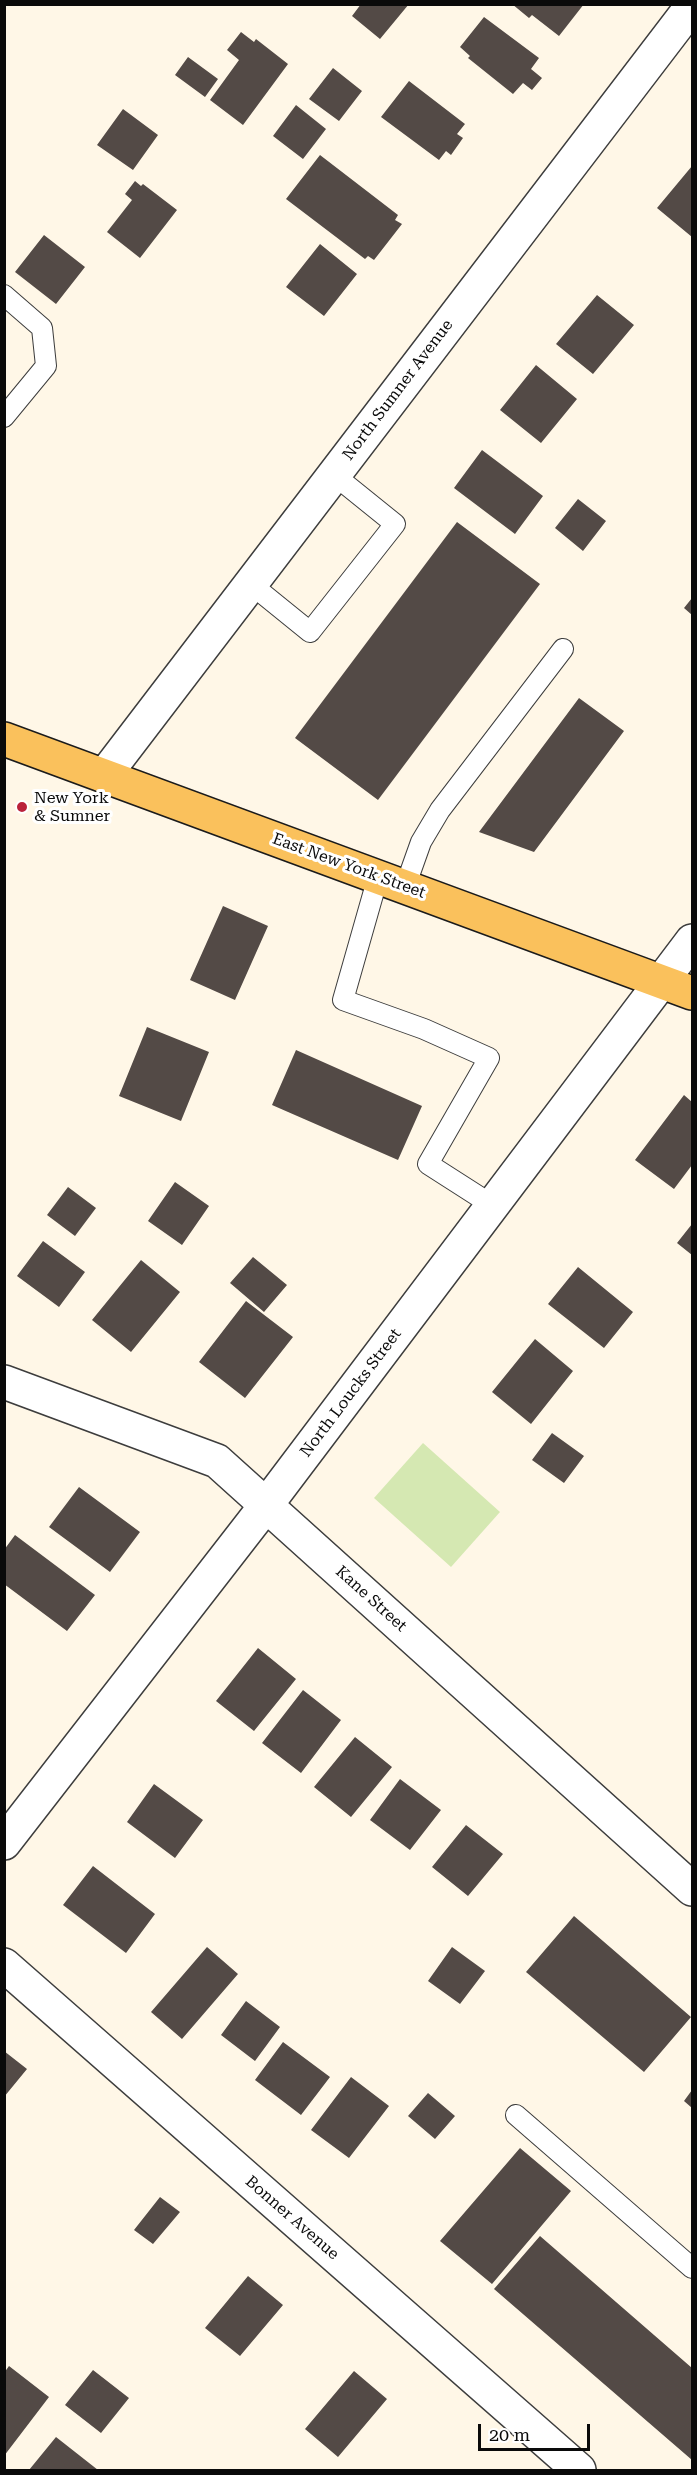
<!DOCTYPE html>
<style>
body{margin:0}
#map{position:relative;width:697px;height:2475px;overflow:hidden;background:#fff7e7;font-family:"Roboto Serif",serif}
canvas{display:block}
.frame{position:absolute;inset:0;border:6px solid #0a0a0a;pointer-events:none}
.scale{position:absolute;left:478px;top:2424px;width:112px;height:27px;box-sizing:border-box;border:3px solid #0a0a0a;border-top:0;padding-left:8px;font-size:18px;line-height:21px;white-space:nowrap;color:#0a0a0a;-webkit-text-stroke:4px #fff;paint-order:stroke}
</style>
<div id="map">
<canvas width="697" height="2475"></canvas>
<div class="frame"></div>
<div class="scale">20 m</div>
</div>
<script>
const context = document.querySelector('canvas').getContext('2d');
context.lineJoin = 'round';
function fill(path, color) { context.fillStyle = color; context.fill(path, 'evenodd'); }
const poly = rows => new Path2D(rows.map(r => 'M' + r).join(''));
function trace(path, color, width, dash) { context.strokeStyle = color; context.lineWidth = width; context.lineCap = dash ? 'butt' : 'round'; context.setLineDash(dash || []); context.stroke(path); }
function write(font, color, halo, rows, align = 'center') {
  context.font = font + ' "Roboto Serif",serif'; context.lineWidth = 6; context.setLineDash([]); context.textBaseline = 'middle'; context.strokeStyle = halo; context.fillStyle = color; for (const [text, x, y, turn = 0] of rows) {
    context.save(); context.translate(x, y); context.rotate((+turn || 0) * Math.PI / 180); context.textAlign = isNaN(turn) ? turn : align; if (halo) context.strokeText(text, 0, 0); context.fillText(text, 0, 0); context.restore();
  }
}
const green = poly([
 [423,1443,500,1512,451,1567,374,1498]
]);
const building = poly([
 [361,4,409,4,380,39,352,16],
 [512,4,584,4,559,36,532,15,529,18],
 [484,17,539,58,531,69,542,78,532,90,523,83,513,94,468,58,470,56,460,47],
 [241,32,254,42,256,39,288,64,243,125,210,100,239,60,227,50],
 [188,57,218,79,205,97,175,75],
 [333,68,362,91,339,121,309,99],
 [409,81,465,124,457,134,463,138,451,155,446,151,439,160,381,117],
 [296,105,326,129,303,159,273,136],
 [123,109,158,135,133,170,97,145],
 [320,155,398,215,395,220,402,224,374,260,368,256,365,259,286,199],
 [692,166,692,237,657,208],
 [135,181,141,186,143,184,177,210,140,258,107,232,132,200,125,194],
 [44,235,85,267,56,304,15,272],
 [320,244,357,274,324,316,286,287],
 [597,295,634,325,593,374,556,344],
 [536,365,577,399,541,443,500,410],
 [482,450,543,496,515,534,454,488],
 [578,499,606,521,583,551,555,528],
 [457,522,540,584,378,800,295,738],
 [692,598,692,615,684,608],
 [579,698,624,731,534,852,479,832],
 [223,906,268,926,235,1000,190,980],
 [147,1027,209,1052,181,1121,119,1096],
 [296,1050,422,1106,398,1160,272,1105],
 [684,1095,692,1102,692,1165,674,1189,635,1160],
 [175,1182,209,1206,182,1245,148,1221],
 [68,1187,96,1208,75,1236,47,1215],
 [692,1224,692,1255,677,1243],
 [43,1241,85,1272,59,1307,17,1276],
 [253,1257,287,1285,264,1312,230,1283],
 [141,1260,180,1292,131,1352,92,1320],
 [578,1267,633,1312,604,1348,548,1304],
 [246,1301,293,1337,245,1398,199,1362],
 [535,1339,573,1371,531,1424,492,1392],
 [552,1433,584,1456,564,1483,532,1460],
 [79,1487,140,1532,110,1572,49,1527],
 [15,1535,95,1595,67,1631,4,1584,4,1550],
 [258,1648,296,1679,254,1731,216,1701],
 [303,1690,341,1720,301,1773,262,1743],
 [355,1737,392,1767,351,1817,314,1787],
 [400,1779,441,1810,410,1850,370,1820],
 [154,1784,203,1820,175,1858,127,1822],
 [466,1825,503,1854,468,1896,432,1867],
 [93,1866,155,1914,126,1953,63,1905],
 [574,1916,691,2017,644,2072,526,1972],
 [207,1947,238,1974,182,2039,151,2012],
 [452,1947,485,1971,460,2004,428,1981],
 [246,2001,280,2027,255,2061,221,2035],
 [283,2042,330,2077,301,2115,255,2080],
 [4,2051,27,2069,4,2097],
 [351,2077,389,2106,349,2158,311,2130],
 [692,2090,692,2108,684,2101],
 [428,2093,455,2116,435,2139,408,2116],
 [520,2148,571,2191,492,2284,440,2241],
 [160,2197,180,2212,153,2244,134,2230],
 [540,2236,692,2368,692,2460,494,2289],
 [248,2276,283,2305,240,2356,205,2328],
 [9,2366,49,2397,4,2456,4,2373],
 [93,2370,129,2398,101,2433,65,2405],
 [354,2371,387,2399,338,2457,305,2429],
 [56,2437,98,2470,29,2470]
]);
const lane = poly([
 [4,295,42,328,46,366,4,417],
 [252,585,310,632,395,524,333,474],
 [378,877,343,1000,424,1029,489,1058,428,1164,492,1205],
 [405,887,421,842,440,810,563,649],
 [516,2115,692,2268]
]);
const street = poly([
 [104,776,692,6],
 [4,1382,217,1461,692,1889],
 [4,1843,267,1504,692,941],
 [4,1965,579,2470]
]);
const primary = poly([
 [4,739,692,993]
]);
const markers = [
 [22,807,6,"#ba223b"]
];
const streetNames = [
 ["North Sumner Avenue",398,390,-53],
 ["East New York Street",349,866,20],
 ["North Loucks Street",351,1393,-53],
 ["Kane Street",371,1599,42],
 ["Bonner Avenue",292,2218,41]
];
const poiNames = [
 ["New York",34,798],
 ["& Sumner",34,816]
];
fill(green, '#d5e8b2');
fill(building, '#534a46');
trace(lane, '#3d3d3d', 22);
trace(street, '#3d3d3d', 36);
trace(primary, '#1b1b1b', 36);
trace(lane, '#fff', 20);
trace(street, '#fff', 33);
trace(primary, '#fac15c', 33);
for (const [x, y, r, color] of markers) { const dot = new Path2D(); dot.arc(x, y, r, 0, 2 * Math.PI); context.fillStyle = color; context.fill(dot); trace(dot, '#fff', 2); }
write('16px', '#0a0a0a', '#fff', streetNames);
write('16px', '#0a0a0a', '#fff', poiNames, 'left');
</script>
